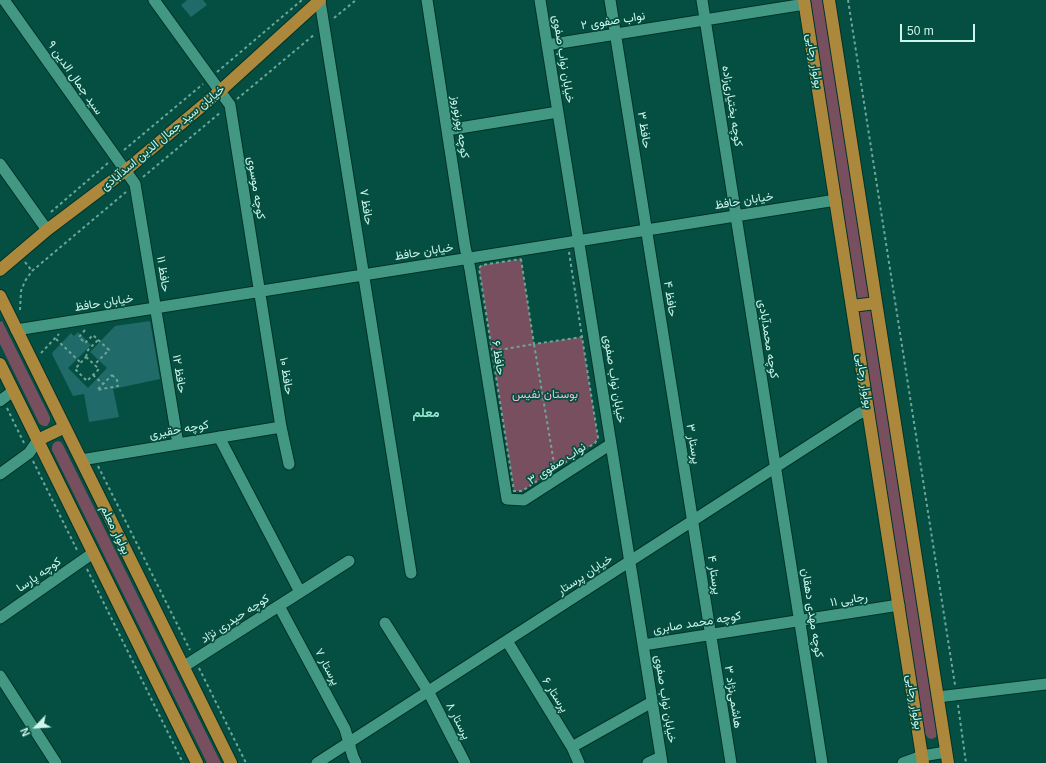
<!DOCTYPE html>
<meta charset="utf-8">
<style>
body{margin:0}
#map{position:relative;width:1046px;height:763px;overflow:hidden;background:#044f41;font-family:Arial,sans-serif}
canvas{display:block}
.north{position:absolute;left:16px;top:707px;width:40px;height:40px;-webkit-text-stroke:3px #044f41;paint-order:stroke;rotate:245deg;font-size:11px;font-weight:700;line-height:16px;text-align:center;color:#cdf5e9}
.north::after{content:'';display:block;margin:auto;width:14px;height:18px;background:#cdf5e9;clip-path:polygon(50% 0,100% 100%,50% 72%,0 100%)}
.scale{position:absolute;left:900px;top:24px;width:75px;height:18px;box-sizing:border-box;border:2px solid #cdf5e9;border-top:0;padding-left:5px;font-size:12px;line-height:14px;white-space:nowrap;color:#cdf5e9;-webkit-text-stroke:3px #044f41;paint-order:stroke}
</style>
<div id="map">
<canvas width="1046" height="763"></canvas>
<div class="north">N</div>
<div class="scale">50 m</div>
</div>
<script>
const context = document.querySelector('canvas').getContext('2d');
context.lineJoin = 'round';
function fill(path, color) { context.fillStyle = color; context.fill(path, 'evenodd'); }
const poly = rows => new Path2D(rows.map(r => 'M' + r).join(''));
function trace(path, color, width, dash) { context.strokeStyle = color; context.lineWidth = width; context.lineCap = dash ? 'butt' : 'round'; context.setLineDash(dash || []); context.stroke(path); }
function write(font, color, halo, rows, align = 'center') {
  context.font = font + ' Arial,Vazirmatn,sans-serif'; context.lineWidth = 3.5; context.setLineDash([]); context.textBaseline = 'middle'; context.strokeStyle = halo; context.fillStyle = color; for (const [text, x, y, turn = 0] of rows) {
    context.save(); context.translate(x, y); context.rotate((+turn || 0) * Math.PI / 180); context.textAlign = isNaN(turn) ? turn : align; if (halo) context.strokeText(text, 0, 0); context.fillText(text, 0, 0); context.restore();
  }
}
const green = poly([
 [810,0,823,0,937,732,936,737,932,739,928,738,925,734],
 [521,259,534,344,582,337,598,438,595,443,522,491,514,491,479,268,482,265],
 [2,321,50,417,50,421,49,423,47,426,44,426,41,425,39,423,0,344,0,322],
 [58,441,61,442,63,445,221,763,207,763,52,450,52,447,53,444,55,442]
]);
const building = poly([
 [187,0,203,0,207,5,191,17,181,5],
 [150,321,160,379,113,389,119,417,89,422,84,394,73,396,52,354,53,353,52,353,71,333,74,336,78,332,91,345,68,368,88,388,107,368,90,352,115,326]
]);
const path = poly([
 [848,0,955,685],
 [334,18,356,0],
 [217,72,302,0],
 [237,99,315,34],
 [124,150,203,84],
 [143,177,221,112],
 [51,212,108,163],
 [569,252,582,337,583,337],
 [521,259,534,344,582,337,598,438,595,443,522,491,514,491,479,268,482,265,521,259],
 [25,262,32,271],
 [20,310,21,291,25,281,32,271,126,192],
 [85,330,79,337,85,343,93,335,109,350,94,365],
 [56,339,81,363],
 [493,351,534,344,555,469],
 [41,353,59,334],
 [86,357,99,369,87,381,75,369,86,357],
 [86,357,88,350,98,340],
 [93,375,103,384],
 [112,375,117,380,118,386,97,390,112,375],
 [7,408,24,443],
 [33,461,78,552],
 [98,466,190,650],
 [87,569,183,763],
 [199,668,246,763],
 [958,705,966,763]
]);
const minor = poly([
 [4,0,135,184,178,444],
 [154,0,230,105,281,427,289,464],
 [427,0,465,247,470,269,507,499,524,500,611,444],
 [540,0,662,763],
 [610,0,731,763],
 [702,0,822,763],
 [320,1,411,573],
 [547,45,805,4],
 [447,130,558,112],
 [0,164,47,230],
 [16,330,836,200],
 [0,401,13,391],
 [219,437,300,592],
 [81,460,281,427],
 [0,474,29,453,38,440],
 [279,606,345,729,353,757,356,763],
 [0,618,93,553],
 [385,623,428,691,465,763],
 [507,641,572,747,579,763],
 [643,645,899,605],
 [183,667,349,561],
 [0,676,56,763],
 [938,697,1046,684],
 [572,747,652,702],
 [317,763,858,414,868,409],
 [648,763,661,757],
 [903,763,922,756,946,752]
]);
const major = poly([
 [804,0,923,763],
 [829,0,948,763],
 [0,270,47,230,125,171,220,91,320,0],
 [0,296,231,763],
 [852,306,876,303],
 [0,364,197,763],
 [38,440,65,427]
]);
const streetNames = [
 ["نواب صفوی ۲",613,21,-9],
 ["خیابان نواب صفوی",563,59,81],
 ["بولوار رجایی",814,61,81],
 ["سید جمال الدین ۹",75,78,55],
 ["کوچه بختیاری‌زاده",732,106,81],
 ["کوچه پورنوروز",460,127,81],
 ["حافظ ۳",644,130,81],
 ["خیابان سید جمال الدین اسدآبادی",163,138,-40],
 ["کوچه موسوی",256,188,81],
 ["خیابان حافظ",744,201,-9],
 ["حافظ ۷",366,207,81],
 ["خیابان حافظ",424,252,-9],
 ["حافظ ۱۱",163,274,81],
 ["حافظ ۴",670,299,81],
 ["خیابان حافظ",104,303,-9],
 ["کوچه محمدآبادی",768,339,81],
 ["حافظ ۶",498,358,81],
 ["حافظ ۱۲",179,374,81],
 ["حافظ ۱۰",286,376,81],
 ["خیابان نواب صفوی",614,379,81],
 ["بولوار رجایی",864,381,81],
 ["کوچه حقیری",179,430,-10],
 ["پرستار ۳",693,444,81],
 ["نواب صفوی ۳",557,464,-33],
 ["بولوار معلم",115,530,64],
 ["کوچه پارسا",39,575,-35],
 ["خیابان پرستار",585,575,-33],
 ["پرستار ۴",714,575,81],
 ["رجایی ۱۱",849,600,-9],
 ["کوچه مهدی دهقان",812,613,81],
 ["کوچه حیدری نژاد",235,619,-33],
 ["کوچه محمد صابری",697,623,-9],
 ["پرستار ۷",327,667,62],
 ["پرستار ۶",555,695,58],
 ["هاشمی‌نژاد ۳",733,697,81],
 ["خیابان نواب صفوی",665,699,81],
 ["بولوار رجایی",914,702,81],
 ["پرستار ۸",458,721,63]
];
const parkNames = [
 ["بوستان نفیس",545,395]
];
const neighbourhoodNames = [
 ["معلم",426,413]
];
fill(green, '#774f5e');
fill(building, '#206a6a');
trace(minor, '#013228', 13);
trace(major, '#013228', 14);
trace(path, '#6da699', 2, [3, 3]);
trace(minor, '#439883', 11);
trace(major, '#ac883d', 12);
write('12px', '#cdf5e9', '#044f41', streetNames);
write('12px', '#fcb5d0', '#044f41', parkNames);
write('bold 13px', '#91e5ce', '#044f41', neighbourhoodNames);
</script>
